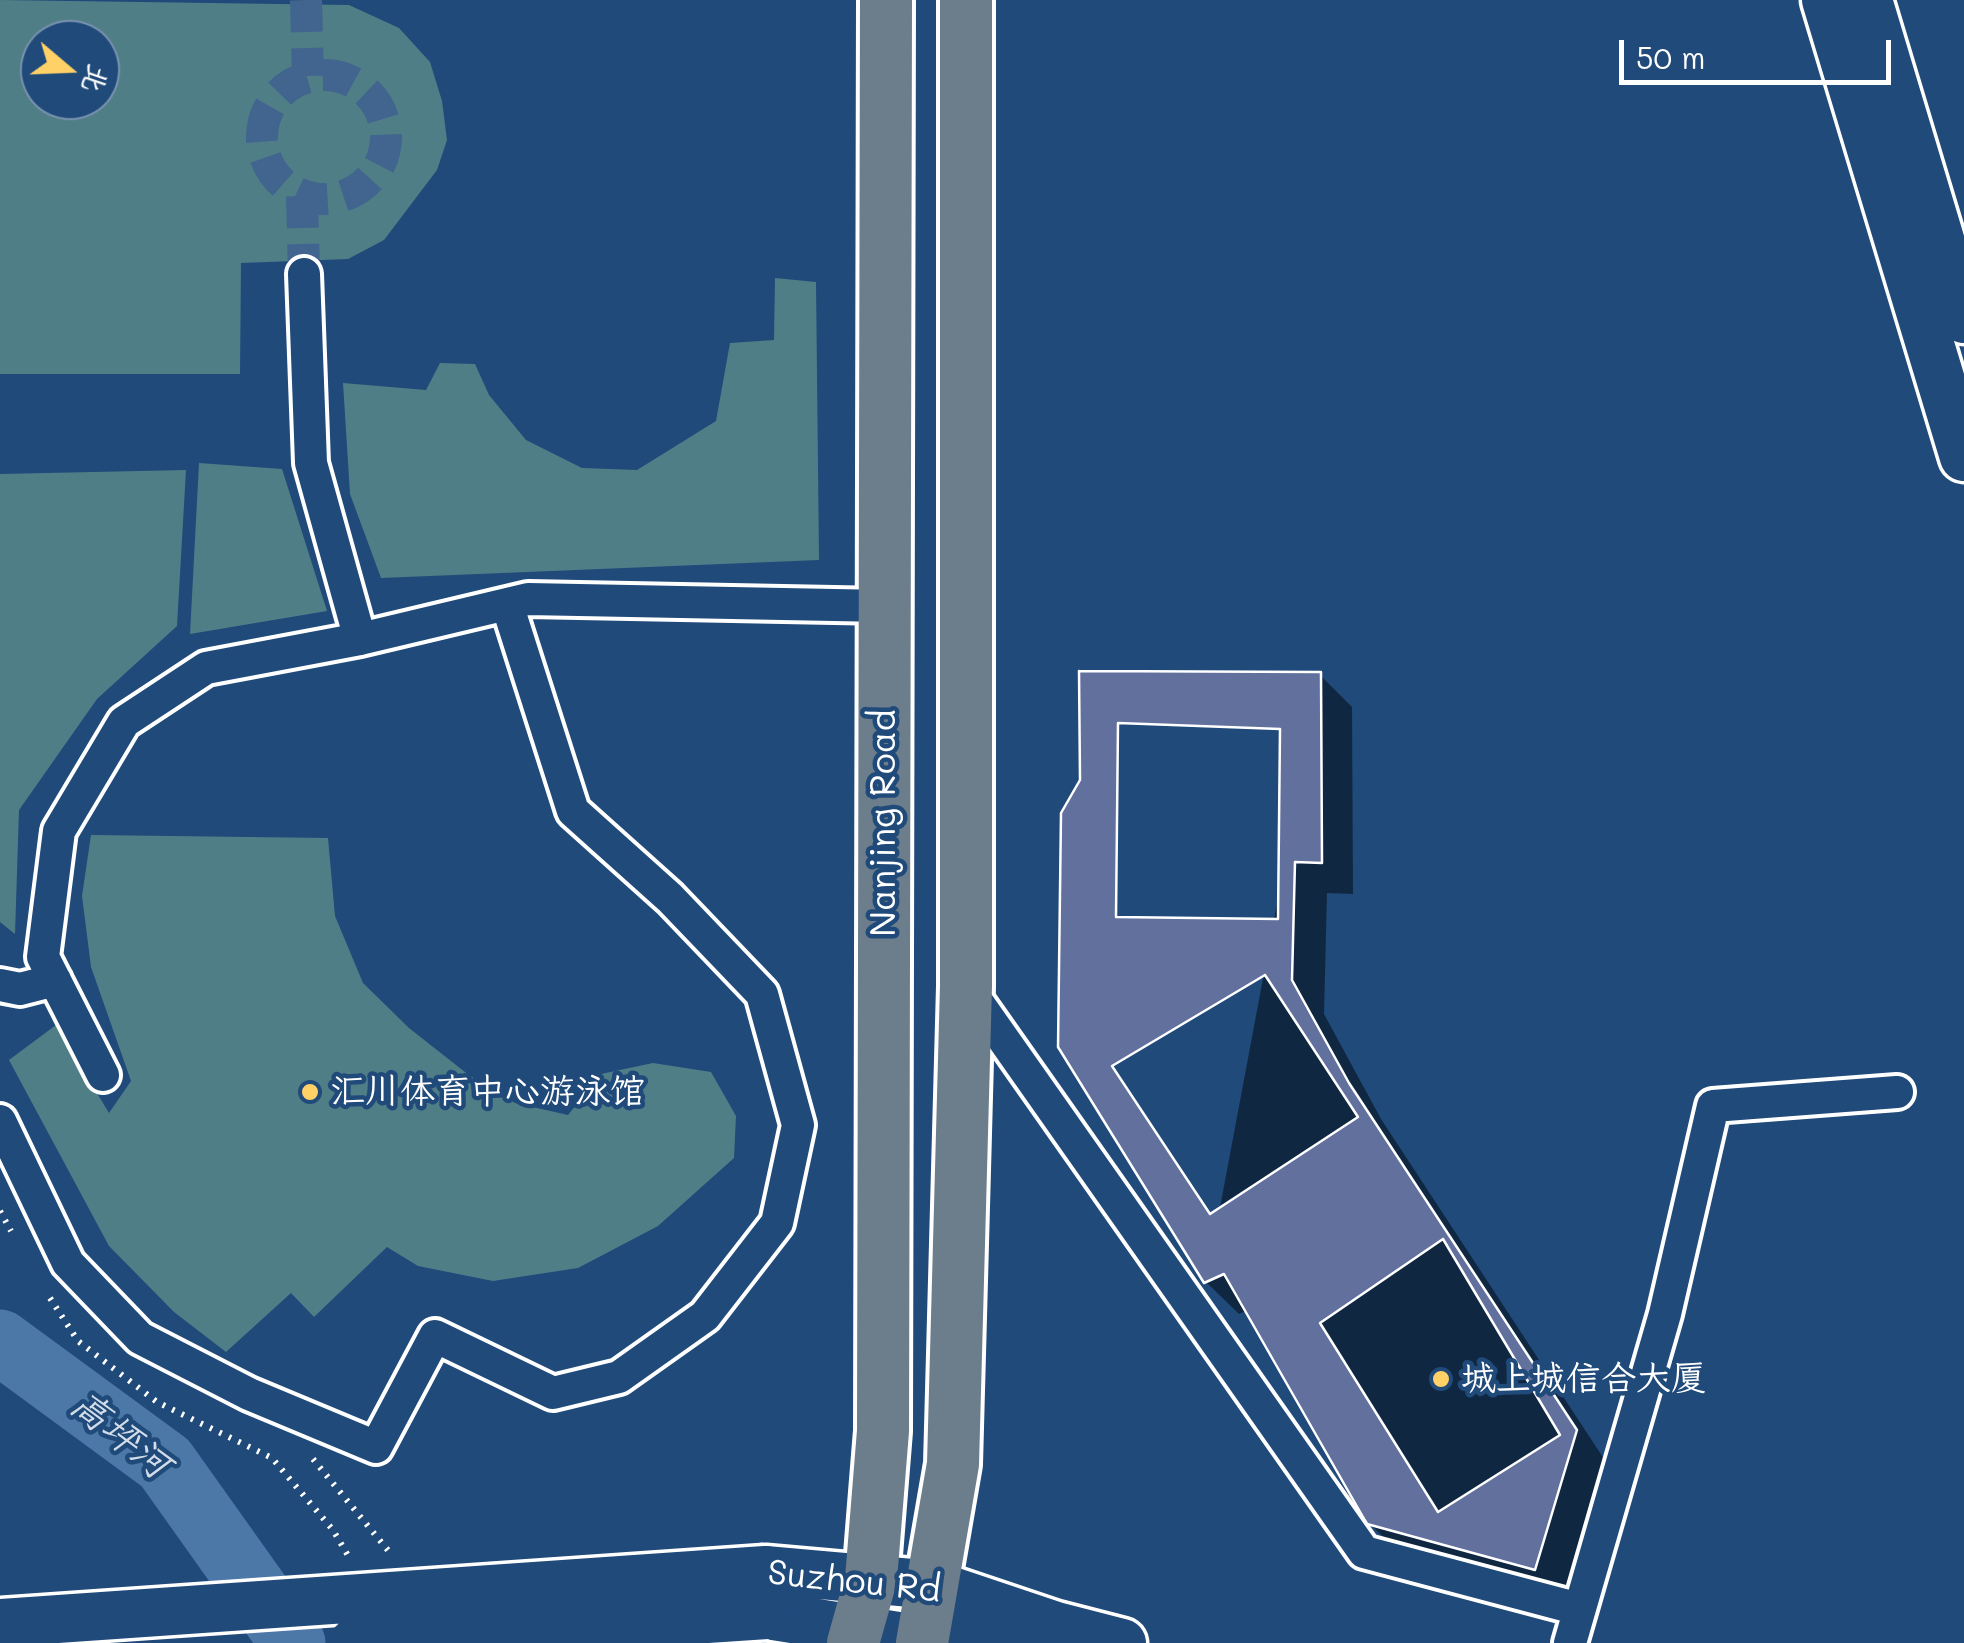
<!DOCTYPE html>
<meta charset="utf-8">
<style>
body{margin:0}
#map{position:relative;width:1964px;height:1643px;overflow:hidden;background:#1f4a7a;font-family:Mali,"LXGW WenKai TC",sans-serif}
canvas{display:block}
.north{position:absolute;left:20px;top:20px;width:100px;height:100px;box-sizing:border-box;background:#1f4a7a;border:2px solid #7992af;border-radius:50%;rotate:109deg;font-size:28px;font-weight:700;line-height:40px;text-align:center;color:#fff}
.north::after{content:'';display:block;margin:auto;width:35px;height:45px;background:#ffd166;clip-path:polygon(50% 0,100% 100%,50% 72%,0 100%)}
.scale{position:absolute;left:1619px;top:40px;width:272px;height:45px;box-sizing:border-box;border:5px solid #fff;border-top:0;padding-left:12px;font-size:30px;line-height:35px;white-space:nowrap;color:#fff;-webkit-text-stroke:8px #1f4a7a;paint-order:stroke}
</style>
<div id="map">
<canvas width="1964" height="1643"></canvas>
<div class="north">北</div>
<div class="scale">50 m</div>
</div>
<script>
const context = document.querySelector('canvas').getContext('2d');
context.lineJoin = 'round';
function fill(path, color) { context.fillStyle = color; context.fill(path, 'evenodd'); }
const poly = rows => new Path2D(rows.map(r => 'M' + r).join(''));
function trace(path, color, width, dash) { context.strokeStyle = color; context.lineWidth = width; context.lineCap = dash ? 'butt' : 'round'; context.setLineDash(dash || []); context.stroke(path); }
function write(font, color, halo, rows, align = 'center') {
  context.font = font + ' Mali,"LXGW WenKai TC",sans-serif'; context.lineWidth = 9; context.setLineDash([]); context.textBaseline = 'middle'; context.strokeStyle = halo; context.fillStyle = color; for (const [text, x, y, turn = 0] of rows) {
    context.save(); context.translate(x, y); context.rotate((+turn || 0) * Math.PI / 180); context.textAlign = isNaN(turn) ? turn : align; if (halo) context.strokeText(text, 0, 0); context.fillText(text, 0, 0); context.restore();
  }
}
const green = poly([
 [0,0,349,5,399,28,430,62,442,101,447,140,437,170,384,240,348,259,241,263,240,374,0,374],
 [40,40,100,40,100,100,40,100],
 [775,278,816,282,819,560,381,578,350,494,343,383,426,390,440,363,475,364,489,395,526,440,582,468,637,470,716,421,730,343,774,340],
 [199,463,282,469,327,611,190,634],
 [186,470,177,626,97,699,19,810,15,934,0,922,0,474],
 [91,835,328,838,335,916,363,983,409,1028,470,1076,515,1103,568,1115,601,1074,653,1063,711,1072,736,1116,734,1158,658,1226,578,1268,493,1281,418,1266,387,1247,314,1317,291,1293,226,1352,174,1312,109,1246,9,1060,56,1025,109,1113,131,1081,91,967,82,896]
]);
const shadow = poly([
 [1320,675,1352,707,1353,894,1327,893,1324,1014,1381,1119,1608,1465,1567,1601,1403,1556,1369,1523,1248,1310,1239,1314,1206,1282]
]);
const river = poly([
 [0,1342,165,1463,293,1643]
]);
const building = poly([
 [1079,671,1321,672,1322,863,1295,862,1292,980,1349,1083,1577,1430,1535,1570,1367,1524,1224,1274,1204,1283,1058,1047,1061,813,1080,780,1079,671],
 [1118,723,1280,729,1278,919,1116,917,1118,723],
 [1265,975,1358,1117,1210,1214,1112,1066,1265,975],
 [1443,1239,1560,1435,1438,1512,1320,1323,1443,1239]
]);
const streetTunnel = poly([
 [306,0,308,76],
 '262 137a62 62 0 1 1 124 0a62 62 0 1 1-124 0Z',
 [302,196,304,274]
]);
const path = poly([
 [0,1211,11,1231],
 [50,1298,78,1341,157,1402,272,1458,333,1530,350,1559],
 [313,1459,391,1554]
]);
const street = poly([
 [304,274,311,463,360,639],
 [0,985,20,989,55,980],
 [966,986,1364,1552,1579,1609],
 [103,1075,43,957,59,831,124,722,206,668,360,639,528,599,885,606],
 [0,1121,68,1263,140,1338,249,1394,376,1447,435,1336,553,1393,619,1377,705,1316,777,1223,798,1125,762,994,670,898,573,811,507,604],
 [1570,1643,1665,1314,1713,1106,1897,1092]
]);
const secondary = poly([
 [1826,0,1964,457],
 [1868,0,1964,319],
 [765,1570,934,1585,1056,1626,923,1640,767,1615],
 [1056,1626,1122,1643]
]);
const primary = poly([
 [853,1643,871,1579,883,1431,886,0],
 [922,1643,953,1464,966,986,966,0]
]);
const secondaryBridge = poly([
 [0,1623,765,1570],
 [353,1643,767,1615]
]);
const markers = [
 [310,1092,10,"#ffd166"],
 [1441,1379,10,"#ffd166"]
];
const streetNames = [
 ["Nanjing Road",884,823,-90],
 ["Suzhou Rd",854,1582,6]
];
const poiNames = [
 ["汇川体育中心游泳馆",330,1092],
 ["城上城信合大厦",1461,1379]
];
const waterNames = [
 ["高坪河",120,1435,39]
];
fill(green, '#507e87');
fill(shadow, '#0007');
trace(river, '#4c78a8', 65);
fill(building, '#62709e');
trace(building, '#fff', 2.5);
trace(streetTunnel, '#41658e', 32, [32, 16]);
trace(street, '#fff', 40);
trace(secondary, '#fff', 55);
trace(primary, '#fff', 60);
trace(path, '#fff', 6, [2.5, 8]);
trace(street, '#1f4a7a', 32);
trace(secondary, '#1f4a7a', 48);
trace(primary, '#6c7d8b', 52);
trace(secondaryBridge, '#fff', 55, []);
trace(secondaryBridge, '#1f4a7a', 48);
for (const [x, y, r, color] of markers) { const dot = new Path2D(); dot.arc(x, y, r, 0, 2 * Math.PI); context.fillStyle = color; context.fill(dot); trace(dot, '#1f4a7a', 4); }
write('35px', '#fff', '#1f4a7a', streetNames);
write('35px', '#fff', '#1f4a7a', poiNames, 'left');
write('italic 38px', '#d2dde9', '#1f4a7a', waterNames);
</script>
